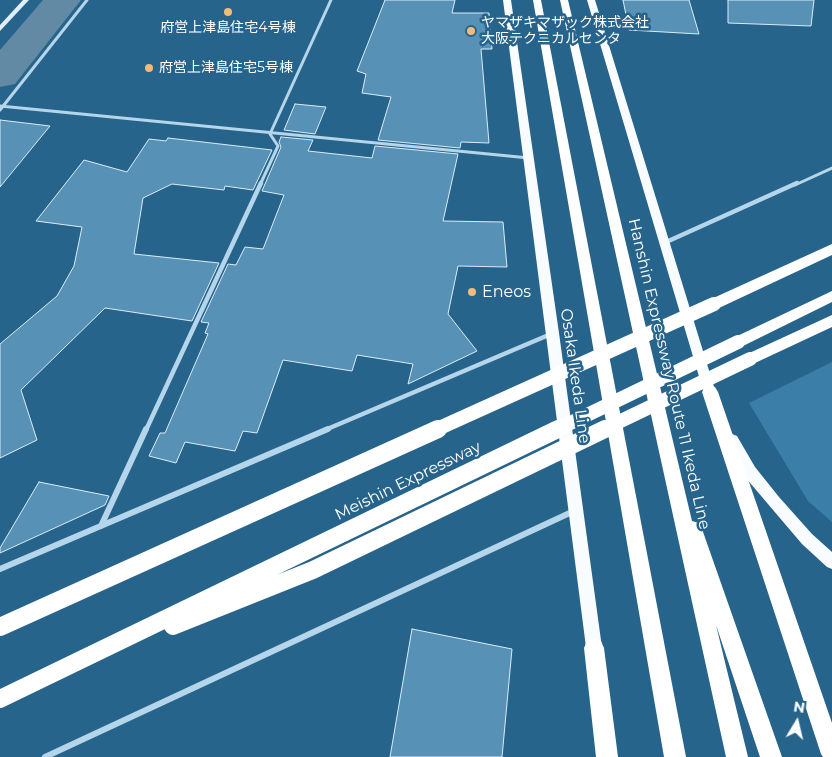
<!DOCTYPE html>
<meta charset="utf-8">
<style>
body{margin:0}
#map{position:relative;width:832px;height:757px;overflow:hidden;background:#27648c;font-family:Montserrat,sans-serif}
canvas{display:block}
.north{position:absolute;left:772px;top:697px;width:50px;height:50px;-webkit-text-stroke:4px #27648c;paint-order:stroke;rotate:9deg;font-size:14px;font-weight:700;line-height:20px;text-align:center;color:#fff}
.north::after{content:'';display:block;margin:auto;width:18px;height:22px;background:#fff;clip-path:polygon(50% 0,100% 100%,50% 72%,0 100%)}
</style>
<div id="map">
<canvas width="832" height="757"></canvas>
<div class="north">N</div>
</div>
<script>
const context = document.querySelector('canvas').getContext('2d');
context.lineJoin = 'round';
function fill(path, color) { context.fillStyle = color; context.fill(path, 'evenodd'); }
const poly = rows => new Path2D(rows.map(r => 'M' + r).join(''));
function trace(path, color, width, dash) { context.strokeStyle = color; context.lineWidth = width; context.lineCap = dash ? 'butt' : 'round'; context.setLineDash(dash || []); context.stroke(path); }
function write(font, color, halo, rows, align = 'center') {
  context.font = font + ' Montserrat,"Noto Sans JP",sans-serif'; context.lineWidth = 5; context.setLineDash([]); context.textBaseline = 'middle'; context.strokeStyle = halo; context.fillStyle = color; for (const [text, x, y, turn = 0] of rows) {
    context.save(); context.translate(x, y); context.rotate((+turn || 0) * Math.PI / 180); context.textAlign = isNaN(turn) ? turn : align; if (halo) context.strokeText(text, 0, 0); context.fillText(text, 0, 0); context.restore();
  }
}
const green = poly([
 [832,362,832,522,808,501,749,403]
]);
const river = poly([
 [43,0,81,0,15,84,0,87,0,50,43,0]
]);
const building = poly([
 [385,0,455,0,452,13,489,13,492,49,481,49,489,143,461,142,460,148,378,140,391,97,362,93,366,74,357,71,385,0],
 [623,0,689,0,699,34,629,30,623,0],
 [728,0,814,0,811,26,728,23,728,0],
 [295,104,326,107,315,134,284,130,295,104],
 [0,120,50,126,0,187,0,120],
 [281,137,313,140,308,151,372,158,375,146,458,154,443,221,503,222,507,267,458,266,448,314,477,351,408,384,413,364,357,355,352,371,283,360,257,433,243,431,235,451,185,442,176,463,149,456,160,433,165,433,208,334,205,333,209,323,201,322,228,264,236,265,245,247,263,249,284,195,262,191,281,147,279,142,281,137],
 [168,138,272,150,253,190,225,186,224,190,172,184,143,198,134,254,219,263,192,321,105,308,21,390,37,440,0,458,0,344,57,296,74,266,82,227,36,221,84,160,127,172,149,139,166,141,168,138],
 [39,482,109,496,105,505,0,553,0,548,39,482],
 [412,629,512,649,502,757,390,757,412,629]
]);
const streetFar2 = poly([
 [0,106,529,158],
 [0,110,87,0],
 [260,185,278,146,270,134,331,0],
 [795,185,832,168]
]);
const streetFar1 = poly([
 [664,243,797,183],
 [146,430,261,183],
 [325,430,551,334]
]);
const street = poly([
 [101,526,146,429],
 [0,569,328,429],
 [45,757,574,511]
]);
const secondary = poly([
 [23,0,29,0,0,31,0,25,23,0]
]);
const primary = poly([
 [503,0,511,0,559,333,603,655,601,661,595,663,589,661,587,655,503,0],
 [587,0,595,0,715,390,713,394,709,395,705,394,703,390,587,0],
 [732,434,737,436,755,467,779,497,812,534,832,552,832,569,827,567,802,544,745,477,725,440,727,436,732,434]
]);
const highway = poly([
 [533,0,541,0,686,757,664,757,533,0],
 [560,0,568,0,692,521,699,523,702,529,782,757,760,757,716,625,748,757,726,757,560,0],
 [832,244,832,255,719,308,714,309,709,308,707,304,709,300,832,244],
 [832,291,832,302,743,346,738,348,733,346,731,342,733,338,832,291],
 [832,315,832,327,755,363,750,365,745,363,743,359,745,355,832,315],
 [710,385,715,387,718,392,832,723,832,757,823,757,821,754,702,392,705,387,710,385],
 [594,638,601,641,604,648,618,757,596,757,584,648,587,641,594,638]
]);
const highwayBridgeFar1 = poly([
 [435,430,714,304],
 [556,430,738,342],
 [602,430,750,359]
]);
const highwayBridge = poly([
 [173,626,313,570,605,429],
 [0,627,438,429],
 [0,699,558,429]
]);
const markers = [
 [228,12,5,"#f3bb7b"],
 [471,31,5,"#f3bb7b"],
 [149,68,5,"#f3bb7b"],
 [472,292,5,"#f3bb7b"]
];
const farPoinames = [
 ["ヤマザキマザック株式会社",481,23],
 ["大阪テクニカルセンタ",481,39],
 ["府営上津島住宅4号棟",228,28,"center"],
 ["府営上津島住宅5号棟",159,68]
];
const poiNames = [
 ["Eneos",482,292]
];
const streetNames = [
 ["Hanshin Expressway Route 11 Ikeda Line",669,374,77],
 ["Osaka Ikeda Line",575,376,82],
 ["Meishin Expressway",408,481,-26]
];
fill(green, '#3b7fa8');
fill(river, '#628aa4');
fill(building, '#5792b6');
trace(building, '#daecf8', 1);
trace(streetFar2, '#b5d6ea', 3);
trace(streetFar1, '#b5d6ea', 4.5);
trace(street, '#b5d6ea', 6);
fill(secondary, '#e0eff8');
fill(primary, '#f9fcfe');
fill(highway, '#fff');
trace(highwayBridgeFar1, '#fff', 14);
trace(highwayBridge, '#fff', 18);
for (const [x, y, r, color] of markers) { const dot = new Path2D(); dot.arc(x, y, r, 0, 2 * Math.PI); context.fillStyle = color; context.fill(dot); trace(dot, '#27648c', 2); }
write('14px', '#fff', '#27648c', farPoinames, 'left');
write('16px', '#fff', '#27648c', poiNames, 'left');
write('16px', '#fff', '#27648c', streetNames);
</script>
